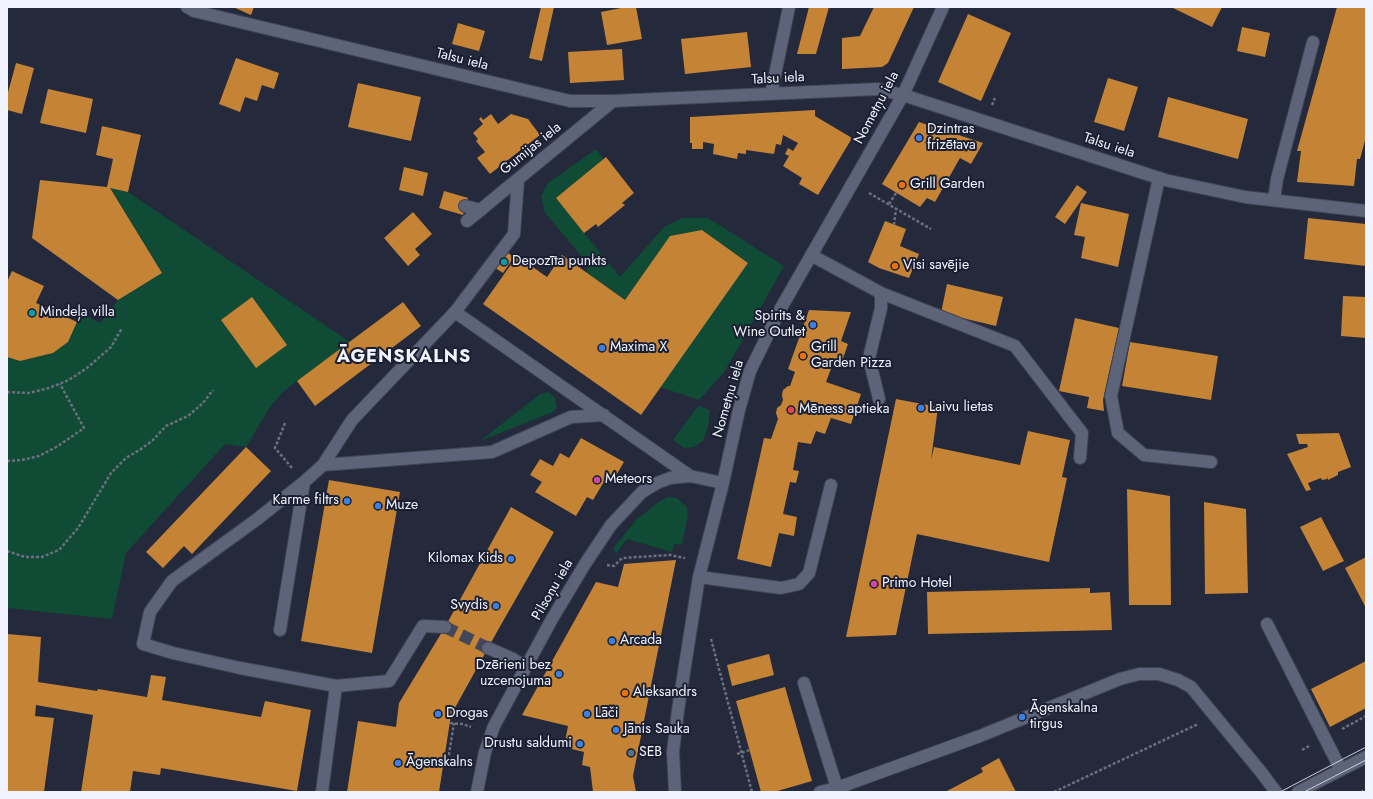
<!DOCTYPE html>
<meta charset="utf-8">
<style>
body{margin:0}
#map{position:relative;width:1373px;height:799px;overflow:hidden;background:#24293c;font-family:Jost,sans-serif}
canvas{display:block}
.frame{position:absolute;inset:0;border:8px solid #f1f4ff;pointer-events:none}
</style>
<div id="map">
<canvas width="1373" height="799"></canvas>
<div class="frame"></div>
</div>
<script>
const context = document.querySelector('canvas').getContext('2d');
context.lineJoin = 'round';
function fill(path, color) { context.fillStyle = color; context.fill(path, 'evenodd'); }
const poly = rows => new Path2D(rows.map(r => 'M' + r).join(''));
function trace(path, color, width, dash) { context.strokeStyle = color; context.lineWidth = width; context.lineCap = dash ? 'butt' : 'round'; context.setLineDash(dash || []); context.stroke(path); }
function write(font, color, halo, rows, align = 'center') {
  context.font = font + ' Jost,sans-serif'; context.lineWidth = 4; context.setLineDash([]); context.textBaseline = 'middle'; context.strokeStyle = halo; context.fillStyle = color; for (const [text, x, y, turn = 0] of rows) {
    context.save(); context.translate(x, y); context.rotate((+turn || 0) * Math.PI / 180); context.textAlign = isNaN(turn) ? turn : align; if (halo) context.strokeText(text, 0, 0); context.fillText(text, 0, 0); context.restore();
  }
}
const green = poly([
 [596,149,608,165,556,198,620,277,664,227,682,218,708,218,784,266,725,371,699,400,660,387,748,263,702,230,625,300,586,272,589,265,545,213,541,196,548,183],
 [110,188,128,192,350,342,284,391,270,407,246,447,225,444,126,553,112,619,7,608,7,357,20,361,53,353,68,342,77,322,86,316,100,323,118,300,162,273],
 [549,392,555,398,557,407,553,412,480,441,540,394],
 [698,406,710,410,708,427,703,441,694,447,684,448,673,440],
 [668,497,677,498,687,507,688,515,682,545,674,544,672,552,627,539,616,554,613,548,637,519,660,501]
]);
const building = poly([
 [233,7,254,7,251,15],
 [541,7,554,7,542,61,529,58],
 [626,7,636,7,642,39,607,45,601,12],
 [809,7,829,7,816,54,797,54],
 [874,7,914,7,888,63,882,67,842,69,842,38,860,36],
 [1171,7,1222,7,1212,27],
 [1337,7,1366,7,1366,137,1360,159,1357,159,1354,186,1297,182,1301,151,1297,151],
 [968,14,1011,33,981,101,938,82],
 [458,23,485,31,479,51,452,44],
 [1242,27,1270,33,1265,57,1237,51],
 [747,32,751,67,685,74,681,39],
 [622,49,624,80,570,83,568,52],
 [236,58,279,73,274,89,262,85,257,101,245,97,240,112,219,104],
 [16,63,34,68,22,114,7,110,7,96],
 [1108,78,1138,87,1124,131,1094,122],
 [358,83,421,97,411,141,348,127],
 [48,89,93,99,86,133,40,123],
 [1168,97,1248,119,1238,159,1158,137],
 [815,110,815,116,852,138,818,195,799,184,802,178,783,166,789,156,785,154,788,148,793,151,798,143,783,135,781,145,776,144,774,154,746,150,746,154,738,153,737,159,713,154,714,144,703,142,703,149,692,149,692,143,690,143,690,117],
 [491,114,498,124,511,114,528,119,540,135,490,174,477,158,485,152,476,141,478,139,473,133,483,124,479,119,481,117,483,120],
 [919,122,983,143,971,164,960,158,935,202,927,198,920,207,882,184],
 [102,126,141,135,128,192,110,188,162,273,118,300,32,238,40,180,107,187,113,159,96,155],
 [606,157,634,193,622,203,625,205,598,227,596,224,584,233,556,198],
 [404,167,428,173,423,196,399,190],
 [1077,185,1087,192,1065,224,1055,217],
 [444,191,468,198,463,215,439,208],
 [1081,203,1129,214,1118,267,1081,258,1085,237,1074,235],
 [413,212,432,234,415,249,420,255,408,266,384,238],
 [1308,218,1366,224,1366,266,1304,259],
 [885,221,906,229,900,246,919,254,909,278,879,268,868,262],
 [702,230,748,263,641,415,483,304,517,256,547,277,562,255,625,300,670,236],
 [505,251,514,257,503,273,494,267],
 [12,271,44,286,36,303,77,322,68,342,53,353,20,361,7,357,7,282],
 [947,284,1003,297,996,326,941,313],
 [1343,296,1366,297,1366,338,1341,336],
 [252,297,287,345,256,368,221,320],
 [403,302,421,326,315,406,297,381],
 [809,310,851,312,841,341,848,344,841,364,834,361,826,382,861,394,851,424,831,418,825,434,816,431,811,444,798,442,793,470,799,471,796,483,790,482,783,514,797,517,794,536,779,533,771,567,737,559,764,438,771,439,778,419,776,413,777,408,781,405,783,400,782,395,783,390,788,386,790,386,795,372,788,369],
 [1075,318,1119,328,1103,400,1104,411,1087,408,1089,397,1059,391],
 [1130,342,1218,356,1211,400,1122,386],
 [896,399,938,407,931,460,934,447,1020,465,1028,431,1070,440,1062,477,1067,478,1049,562,917,534,896,635,846,637],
 [1339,433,1351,467,1338,472,1338,475,1328,480,1327,476,1327,479,1322,480,1321,478,1308,483,1311,490,1306,491,1287,454,1308,447,1307,444,1299,444,1296,434],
 [581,438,624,462,611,484,605,480,593,500,587,497,576,516,535,492,542,482,530,475,540,459,553,466,560,453,569,458],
 [246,447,271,471,192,554,184,546,163,568,146,552],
 [329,480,400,492,372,653,301,641],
 [1127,489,1170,496,1171,605,1129,605],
 [1204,502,1246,509,1248,593,1205,594],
 [511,507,554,532,498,630,451,715,439,792,347,792,358,721,396,727,399,703,445,627],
 [1321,517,1344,561,1323,571,1300,527],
 [1366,557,1366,608,1345,568],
 [676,560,633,776,636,792,593,792,590,767,582,765,584,752,564,747,568,726,522,715,596,582,618,587,624,564],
 [1090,588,1090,593,1110,592,1112,630,928,634,927,592],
 [7,634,41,637,38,682,97,691,98,689,147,697,151,675,166,677,162,700,261,717,265,701,311,710,297,791,161,768,160,775,133,771,130,792,81,792,93,715,36,705,35,716,54,718,44,792,7,792],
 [769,654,774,675,732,686,727,665],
 [1366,661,1366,708,1330,727,1311,689],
 [785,687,812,781,774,792,761,792,736,701],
 [999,758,1016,792,945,792,983,772,981,768]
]);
const minorTunnel = poly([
 [445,627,488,648]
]);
const path = poly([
 [992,105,995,98],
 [869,193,931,229],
 [889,204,896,193],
 [894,225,896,208],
 [7,392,29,393,49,388,69,380,87,368,111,347,122,328],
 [285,423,275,448,292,468],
 [7,461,22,460,39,456,58,446,84,428,60,384],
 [7,551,25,557,42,557,59,550,78,528,111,473,126,458,141,449,152,441,166,426,188,416,203,403,213,390],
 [607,565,614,566,622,558,670,555,685,558],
 [711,639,752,792],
 [450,723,462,724,471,727],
 [1342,729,1366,716],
 [1302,750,1309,746],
 [737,754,750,750],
 [448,760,454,723],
 [1054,792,1198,724],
 [1361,792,1366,789]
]);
const minor = poly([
 [187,7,194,11,570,101,613,101,877,89,903,95,1165,180,1245,197,1366,211],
 [771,94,789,7],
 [1159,178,1111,396,1118,433,1144,455,1211,462],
 [1274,200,1277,179,1313,42],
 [465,206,481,210],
 [467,221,613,101],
 [811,255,881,293,881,308,869,358,879,399],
 [881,293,1015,346,1082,433,1080,458],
 [455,312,514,234,518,180],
 [323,465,352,420,455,312,690,476],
 [304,482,256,520,172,581,150,612,143,644,173,653,240,668,336,686],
 [699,577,781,588,799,584,809,573,831,485],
 [1267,624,1341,770],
 [280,630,304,482,323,465,492,452,571,417,604,415],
 [488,648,513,659,526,667],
 [804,683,837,788],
 [322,792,336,686,389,681,423,626,445,627],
 [477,792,485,752,494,726,552,619,585,564,611,525,642,492,657,483,670,478,690,476,723,483],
 [675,792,673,752,678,710,699,577,723,483,739,410,750,371,781,308,903,95,943,7],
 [820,792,837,788,980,736,1120,679,1139,674,1159,674,1178,680,1191,687,1261,772,1276,792],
 [1298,792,1366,757]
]);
const tram = poly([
 [1280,792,1366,747],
 [1304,792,1366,760]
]);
const markers = [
 [919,138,4,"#3f7fe0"],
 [902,185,4,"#e8710a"],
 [504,262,4,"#0f9aa8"],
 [895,266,4,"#e8710a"],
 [32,313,4,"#0f9aa8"],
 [813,325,4,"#3f7fe0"],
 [602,348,4,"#3f7fe0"],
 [803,356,4,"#e8710a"],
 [921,408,4,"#3f7fe0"],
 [791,410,4,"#e0444e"],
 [597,480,4,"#d1479c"],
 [347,501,4,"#3f7fe0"],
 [378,506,4,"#3f7fe0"],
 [511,559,4,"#3f7fe0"],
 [874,584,4,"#d1479c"],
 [496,606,4,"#3f7fe0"],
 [612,641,4,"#3f7fe0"],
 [559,674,4,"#3f7fe0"],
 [625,693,4,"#e8710a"],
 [438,714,4,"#3f7fe0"],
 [587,714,4,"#3f7fe0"],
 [1022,717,4,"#3f7fe0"],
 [616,730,4,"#3f7fe0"],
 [580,744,4,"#3f7fe0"],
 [631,753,4,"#5c6f8a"],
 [398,763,4,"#3f7fe0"]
];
const streetNames = [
 ["Talsu iela",462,60,14],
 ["Talsu iela",778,79,-3],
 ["Nometņu iela",877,108,-62],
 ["Talsu iela",1109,146,18],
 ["Gumijas iela",531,149,-39],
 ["Nometņu iela",729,399,-74],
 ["Pilsoņu iela",553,590,-60]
];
const poiNames = [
 ["Dzintras",927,130],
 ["frizētava",927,146],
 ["Grill Garden",910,185],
 ["Depozīta punkts",512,262],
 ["Visi savējie",903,266],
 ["Mindeļa villa",40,313],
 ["Spirits &",805,317,"right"],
 ["Wine Outlet",805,333,"right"],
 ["Maxima X",610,348],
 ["Grill",811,348],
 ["Garden Pizza",811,364],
 ["Laivu lietas",929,408],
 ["Mēness aptieka",799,410],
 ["Meteors",605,480],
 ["Karme filtrs",339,501,"right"],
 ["Muze",386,506],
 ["Kilomax Kids",503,559,"right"],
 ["Primo Hotel",882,584],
 ["Svydis",488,606,"right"],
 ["Arcada",620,641],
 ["Dzērieni bez",551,666,"right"],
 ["uzcenojuma",551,682,"right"],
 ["Aleksandrs",633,693],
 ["Āgenskalna",1030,709],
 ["tirgus",1030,725],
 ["Drogas",446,714],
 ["Lāči",595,714],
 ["Jānis Sauka",624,730],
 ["Drustu saldumi",572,744,"right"],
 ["SEB",639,753],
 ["Āgenskalns",406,763]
];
const districtNames = [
 ["ĀGENSKALNS",404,358]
];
fill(green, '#0f4b35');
fill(building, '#c58335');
trace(minorTunnel, '#434759', 12, [12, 6]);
trace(minor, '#3f4353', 14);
trace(path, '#6b6f7f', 2.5, [3, 2]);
trace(minor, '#5d647a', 12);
trace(tram, '#ced1dd', 1);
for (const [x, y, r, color] of markers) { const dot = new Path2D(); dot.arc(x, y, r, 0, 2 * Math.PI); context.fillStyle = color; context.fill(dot); trace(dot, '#1a1f32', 1.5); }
write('14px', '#f1f4ff', '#1a1f32', streetNames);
write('14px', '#f1f4ff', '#1a1f32', poiNames, 'left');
context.letterSpacing = '1px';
write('bold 18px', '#f1f4ff', '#1a1f32', districtNames);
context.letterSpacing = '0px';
</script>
